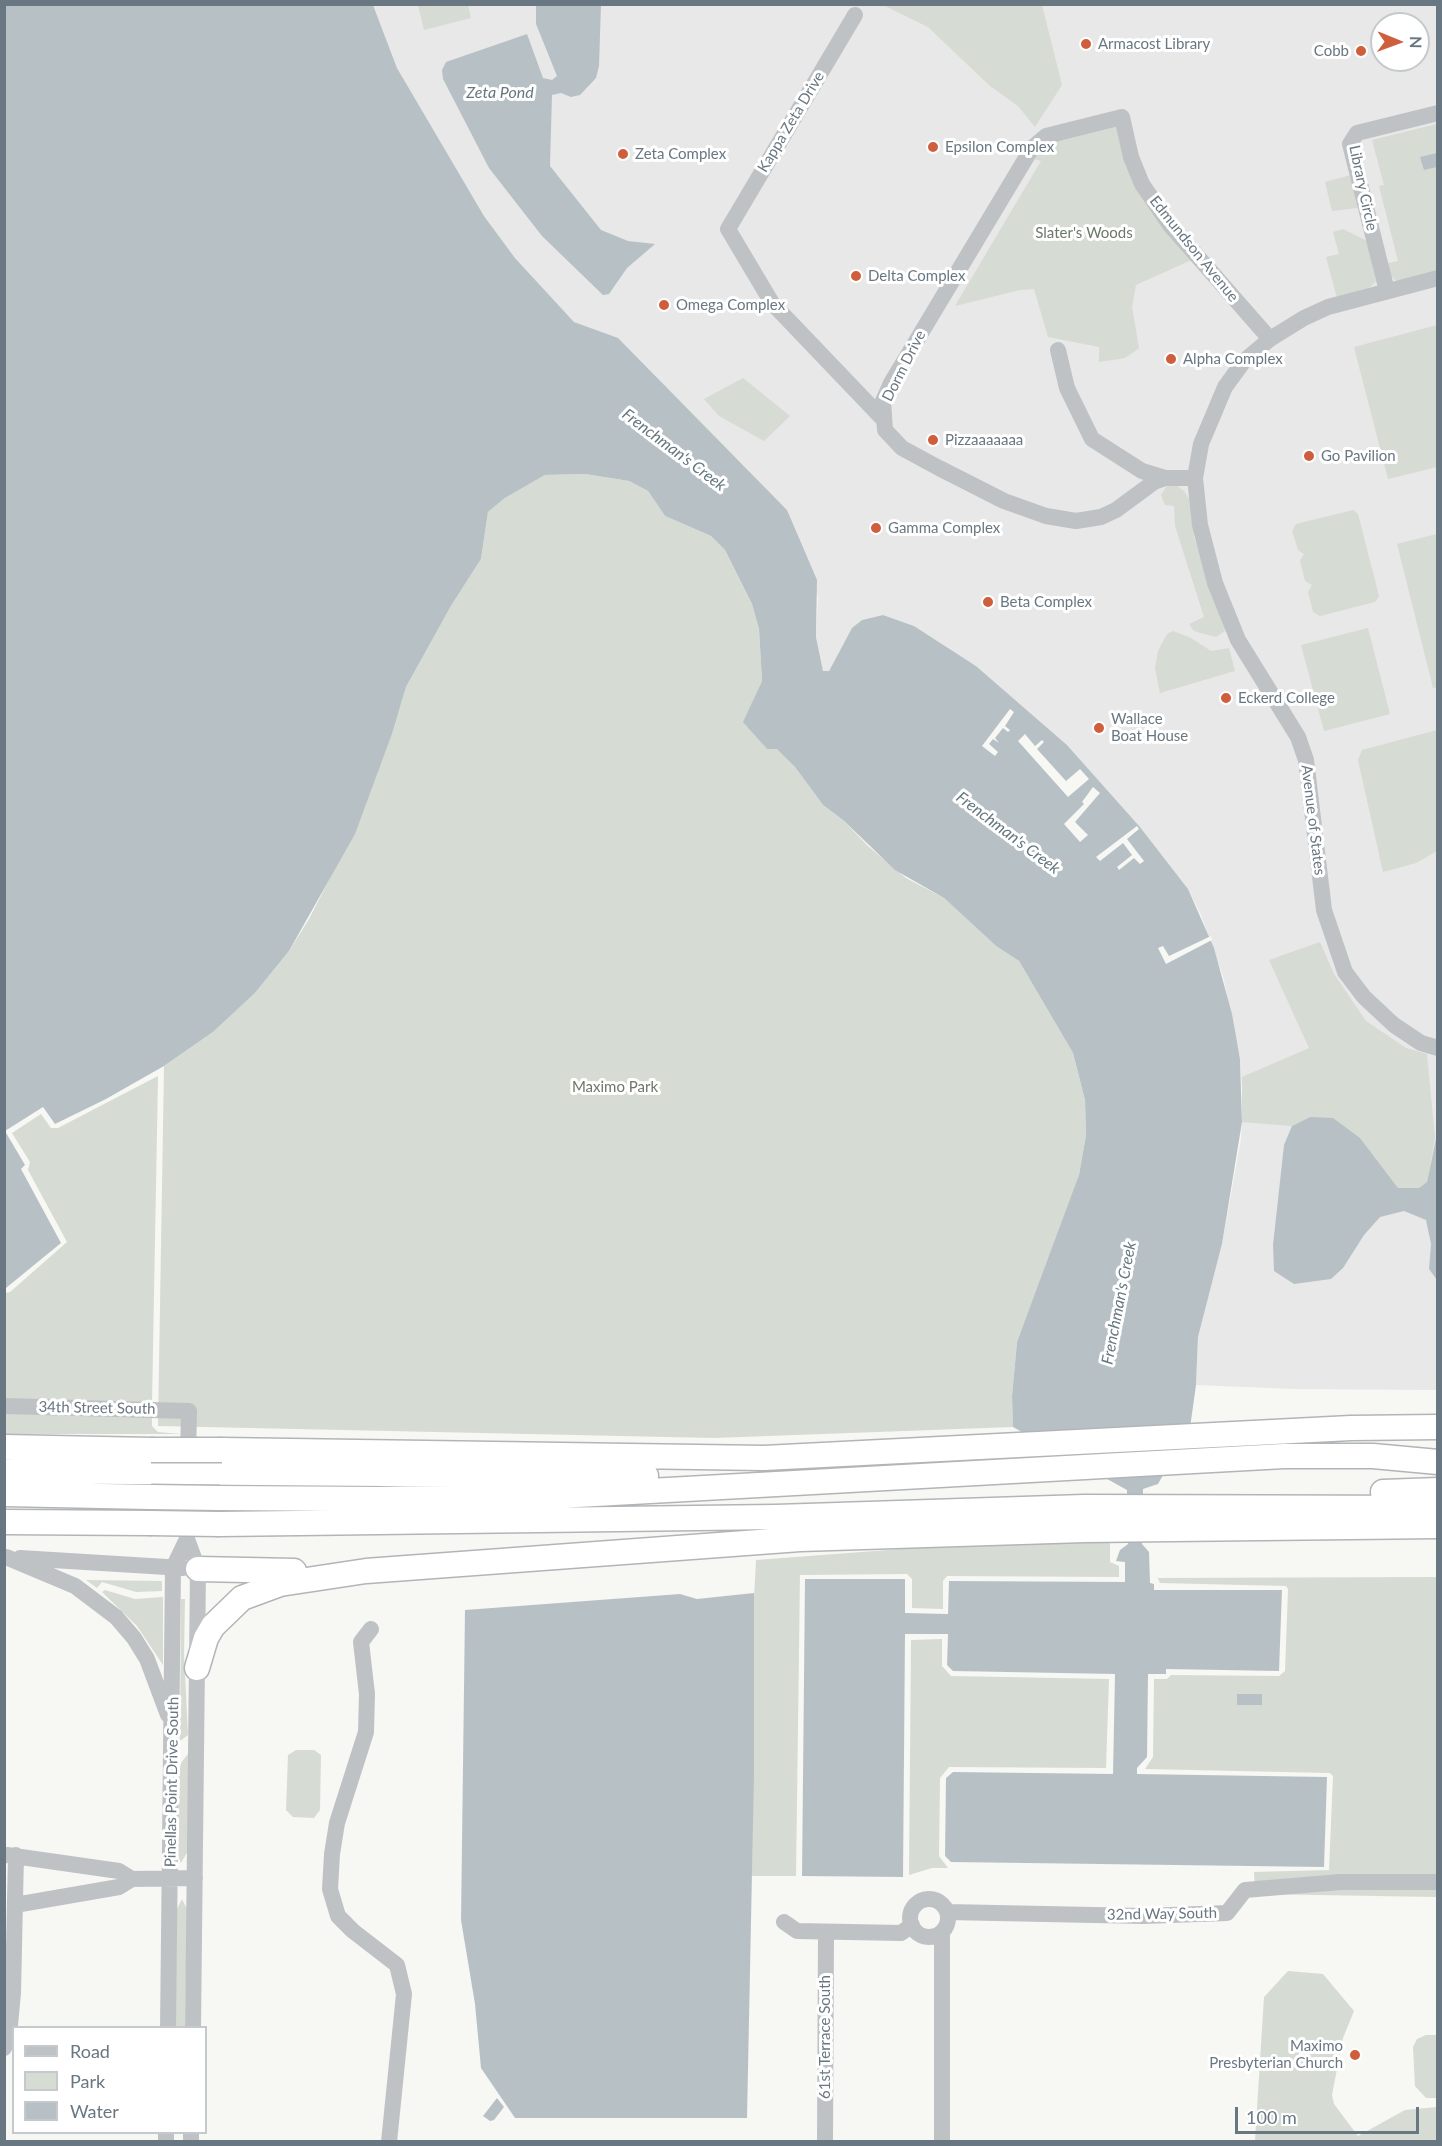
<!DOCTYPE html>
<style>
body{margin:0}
#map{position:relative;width:1442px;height:2146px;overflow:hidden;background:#f7f7f4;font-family:Lato,sans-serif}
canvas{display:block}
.frame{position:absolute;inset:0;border:6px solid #697782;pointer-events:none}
.legend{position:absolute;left:12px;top:2026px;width:195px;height:108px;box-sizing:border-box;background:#fff;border:2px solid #c3c9cd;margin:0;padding:8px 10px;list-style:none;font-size:18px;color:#697782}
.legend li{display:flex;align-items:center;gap:12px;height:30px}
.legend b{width:30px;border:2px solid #c3c9cd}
.north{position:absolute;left:1370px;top:12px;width:60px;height:60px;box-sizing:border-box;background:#fff;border:2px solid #c3c9cd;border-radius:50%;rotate:91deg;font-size:16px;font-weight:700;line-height:24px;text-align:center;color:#697782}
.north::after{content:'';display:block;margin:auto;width:21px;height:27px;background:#cf5e3c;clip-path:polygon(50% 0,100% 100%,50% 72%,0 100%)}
.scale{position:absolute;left:1235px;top:2107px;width:184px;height:27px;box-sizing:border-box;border:3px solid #697782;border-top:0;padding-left:8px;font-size:18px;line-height:21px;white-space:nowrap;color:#697782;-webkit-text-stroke:4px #fff;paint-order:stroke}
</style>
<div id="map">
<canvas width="1442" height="2146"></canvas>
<div class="frame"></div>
<ul class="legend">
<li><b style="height:8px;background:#bec2c5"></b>Road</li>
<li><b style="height:16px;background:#d6dbd4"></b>Park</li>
<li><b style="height:16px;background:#b7c1c5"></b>Water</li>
</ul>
<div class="north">N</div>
<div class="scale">100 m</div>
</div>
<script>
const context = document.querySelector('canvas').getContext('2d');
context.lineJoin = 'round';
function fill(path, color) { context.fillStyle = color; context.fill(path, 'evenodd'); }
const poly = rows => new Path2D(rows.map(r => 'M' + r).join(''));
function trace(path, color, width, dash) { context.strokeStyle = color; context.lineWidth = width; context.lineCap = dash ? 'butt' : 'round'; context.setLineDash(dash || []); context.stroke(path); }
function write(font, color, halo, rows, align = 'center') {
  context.font = font + ' Lato,sans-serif'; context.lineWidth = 6; context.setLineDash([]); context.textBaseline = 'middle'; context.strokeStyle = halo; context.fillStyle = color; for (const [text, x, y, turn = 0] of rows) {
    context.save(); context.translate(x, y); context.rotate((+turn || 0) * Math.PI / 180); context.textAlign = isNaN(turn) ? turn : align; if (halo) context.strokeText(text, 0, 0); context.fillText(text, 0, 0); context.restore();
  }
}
const built = poly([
 [373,5,1437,5,1437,1390,1294,1389,1196,1385,1198,1337,1222,1244,1241,1139,1243,1105,1240,1059,1223,976,1201,915,1188,889,1140,827,1067,745,976,666,914,626,883,615,862,620,845,641,829,671,823,672,816,637,818,597,787,510,618,339,574,322,515,258,484,216,397,68],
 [1382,24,1418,24,1418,60,1382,60]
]);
const green = poly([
 [418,5,468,5,471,18,424,30],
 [883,5,1042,5,1062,85,1035,127,1018,106,990,86,928,27],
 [1108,124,1123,128,1130,158,1196,258,1136,285,1132,307,1139,348,1125,358,1099,362,1099,347,1048,337,1034,289,1020,290,955,306,1041,161,1030,158,1046,141],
 [1437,124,1437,272,1397,281,1391,276,1388,263,1398,261,1379,186,1384,185,1372,140],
 [1351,175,1358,208,1332,211,1325,182],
 [1343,229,1367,241,1376,281,1367,290,1337,298,1326,257,1339,254,1333,232],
 [1437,325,1437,467,1388,479,1354,347],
 [743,378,790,416,764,441,719,416,704,399],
 [585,474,629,481,648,491,665,516,711,536,725,550,752,604,759,629,762,681,744,722,767,749,777,748,795,767,823,805,843,820,868,846,906,878,944,898,996,946,1019,961,1073,1053,1085,1100,1086,1135,1079,1175,1068,1210,1017,1342,1012,1396,1013,1427,714,1438,158,1426,164,1066,213,1032,255,993,289,951,309,919,329,880,393,731,406,687,451,606,481,559,488,512,505,498,545,475],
 [1176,485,1185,492,1190,501,1194,537,1224,626,1225,631,1216,637,1194,631,1189,624,1204,617,1175,526,1174,506,1165,505,1161,495,1167,486],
 [1353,510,1358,514,1379,596,1375,602,1320,616,1313,612,1308,592,1312,585,1305,581,1300,561,1304,554,1298,550,1292,531,1296,524],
 [1437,534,1438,687,1433,688,1397,544],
 [1368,628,1390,714,1324,731,1301,645],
 [1173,631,1191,638,1211,651,1229,648,1235,671,1160,693,1155,668,1158,651,1167,634],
 [1437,730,1437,851,1416,863,1383,872,1358,760,1362,750],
 [1320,942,1334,974,1366,1021,1406,1048,1427,1054,1435,1138,1427,1182,1419,1188,1398,1188,1360,1138,1310,1117,1292,1126,1242,1122,1242,1077,1309,1048,1269,960],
 [158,1076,152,1403,5,1400,5,1293,10,1292,67,1242,28,1170,30,1162,12,1133,41,1114,51,1128,58,1128],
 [5,1412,152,1416,152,1426,158,1432,181,1434,5,1434],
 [1073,1536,1110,1536,1110,1562,1119,1566,1119,1577,947,1576,943,1581,943,1609,912,1608,912,1579,907,1574,800,1575,796,1876,752,1876,753,1617,756,1560],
 [1156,1574,1158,1578,1437,1577,1437,1897,1255,1894,1254,1872,1329,1870,1333,1776,1330,1773,1145,1769,1153,1757,1154,1679,1167,1679,1171,1675,1279,1676,1285,1671,1288,1589,1286,1586,1160,1583],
 [86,1580,162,1581,162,1591,136,1592,102,1582,97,1588],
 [105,1590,135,1599,163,1597,163,1665,137,1626,102,1592],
 [181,1599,185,1599,184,1654,188,1735,180,1741],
 [942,1639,942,1666,951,1676,1109,1679,1106,1768,949,1767,940,1778,939,1856,948,1868,932,1868,909,1875,911,1640],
 [296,1750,314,1750,321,1755,320,1810,314,1818,293,1817,286,1810,288,1755],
 [188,1754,188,1851,181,1863,177,1853,179,1774,181,1763],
 [182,1899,187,1909,185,2027,175,2028,177,1909],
 [1288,1971,1323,1974,1354,2011,1343,2038,1332,2095,1334,2104,1358,2136,1405,2110,1437,2107,1437,2141,1255,2141,1264,1997],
 [1426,2035,1437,2035,1437,2098,1426,2098,1415,2086,1413,2047,1417,2039]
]);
const water = poly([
 [4,5,373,5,397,68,484,216,515,258,574,322,618,338,787,510,817,580,816,637,823,671,829,671,852,628,862,620,883,615,914,626,976,666,1067,745,1140,827,1188,889,1214,948,1232,1014,1240,1059,1242,1122,1222,1244,1198,1337,1196,1385,1190,1428,1158,1484,1143,1489,1142,1544,1149,1552,1150,1583,1154,1584,1154,1590,1282,1590,1279,1671,1166,1669,1166,1674,1148,1674,1147,1757,1137,1768,1137,1774,1327,1777,1324,1867,951,1862,945,1856,946,1778,953,1772,1113,1774,1115,1674,953,1671,947,1665,948,1634,905,1634,903,1877,802,1876,805,1579,905,1579,905,1613,948,1614,949,1581,1125,1582,1125,1562,1116,1561,1120,1550,1128,1544,1127,1490,1013,1427,1012,1396,1017,1342,1079,1175,1086,1135,1085,1100,1073,1053,1019,961,996,946,944,898,895,870,843,820,823,805,795,767,777,749,767,749,743,722,762,681,759,629,752,604,725,550,711,536,665,516,648,491,629,481,585,474,545,475,505,498,488,512,481,559,451,606,406,687,393,731,355,834,289,951,255,993,213,1032,164,1066,106,1099,55,1124,43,1107,5,1131,25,1165,21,1169,61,1243,6,1288,5,1286],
 [536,5,601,5,599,66,596,78,580,95,571,97,561,93,552,95,550,166,601,230,628,241,655,244,627,268,609,294,603,295,542,236,489,168,443,79,442,70,446,62,527,34,543,78,552,80,557,76,536,24],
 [1437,153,1437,167,1424,170,1420,157],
 [1310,1117,1333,1118,1360,1138,1398,1188,1419,1188,1427,1182,1437,1134,1437,1280,1429,1269,1431,1244,1426,1220,1404,1211,1380,1217,1364,1235,1343,1268,1331,1279,1294,1284,1274,1271,1273,1245,1284,1145,1292,1126],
 [754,1593,754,1774,747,2118,515,2118,481,2068,475,2004,461,1920,465,1610,680,1594,697,1599],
 [1237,1694,1262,1694,1262,1705,1237,1705],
 [497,2098,504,2107,494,2120,490,2121,483,2116]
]);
const pier = poly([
 [1010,709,1014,712,1005,726,1010,730,1008,732,1003,728,995,738,999,743,993,739,989,744,998,752,995,756,982,746],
 [1025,734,1035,746,1042,740,1044,742,1037,749,1066,781,1080,769,1089,779,1068,797,1018,741],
 [1093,787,1100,793,1075,822,1088,835,1080,842,1064,824,1084,804,1082,802],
 [1137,826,1139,829,1127,839,1144,861,1140,864,1134,858,1119,870,1117,867,1132,855,1123,843,1100,861,1096,857],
 [1211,936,1212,940,1166,964,1158,948,1163,946,1169,956]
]);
const minor = poly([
 [855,15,728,229,772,303,882,418],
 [1438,278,1328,307,1304,318,1270,339,1244,361,1225,387,1201,444,1195,478,1200,525,1215,583,1238,640,1298,737,1306,760,1324,910,1345,972,1364,997,1394,1025,1421,1043,1438,1048],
 [1387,291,1350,144,1357,133,1438,113],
 [1058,350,1067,388,1092,439,1142,471,1165,478,1195,478],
 [1165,478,1154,482,1116,510,1101,517,1076,521,1046,516,1004,501,939,468,902,448,885,430,883,401,891,383,1032,148,1046,136,1122,117,1131,157,1142,184,1170,225,1270,339],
 [4,1406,189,1411,188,1459],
 [187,1488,187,1539,198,1569,193,2028],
 [6,1557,75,1586,116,1617,134,1638,147,1659,168,1715],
 [20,1558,183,1568],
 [371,1629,361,1642,367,1694,366,1732,337,1823,332,1854,330,1889,338,1916,353,1931,397,1965,404,1994,389,2142],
 [7,1855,119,1871,132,1879,195,1878],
 '910 1918a19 19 0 1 1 38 0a19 19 0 1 1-38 0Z',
 [15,1905,119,1887,132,1879],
 [947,1912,1143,1916,1227,1913,1245,1890,1340,1882,1438,1882],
 [784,1922,797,1931,901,1933,912,1925],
 [942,1932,942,2142],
 [168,2028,173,1568,187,1539],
 [4,2048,9,2036,13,1993,16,1855],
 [166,2142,166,2132],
 [191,2142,191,2132],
 [825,2142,826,1932]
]);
const highway = poly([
 [4,1447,151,1450],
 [222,1450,764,1458,1351,1428,1438,1427],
 [4,1471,646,1476],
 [1383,1492,1438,1490],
 [4,1494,151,1497],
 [220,1498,377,1499,559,1496,1284,1456,1373,1456,1438,1462],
 [4,1522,149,1523],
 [219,1524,776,1517,1084,1507,1438,1508],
 [198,1569,294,1571],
 [197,1668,206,1638,213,1626,242,1598,280,1584,366,1571,800,1539,1084,1530,1438,1526]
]);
const highwayBridge = poly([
 [151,1450,222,1450],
 [151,1497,220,1498],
 [149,1523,219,1524]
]);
const markers = [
 [1086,44,6,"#cf5e3c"],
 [1361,51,6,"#cf5e3c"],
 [933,147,6,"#cf5e3c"],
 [623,154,6,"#cf5e3c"],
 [856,276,6,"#cf5e3c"],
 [664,305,6,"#cf5e3c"],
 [1171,359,6,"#cf5e3c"],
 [933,440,6,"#cf5e3c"],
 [1309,456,6,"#cf5e3c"],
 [876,528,6,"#cf5e3c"],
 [988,602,6,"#cf5e3c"],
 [1226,698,6,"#cf5e3c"],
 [1099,728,6,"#cf5e3c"],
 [1355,2055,6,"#cf5e3c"]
];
const poiNames = [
 ["Armacost Library",1098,44],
 ["Cobb",1349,51,"right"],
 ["Epsilon Complex",945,147],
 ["Zeta Complex",635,154],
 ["Delta Complex",868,276],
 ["Omega Complex",676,305],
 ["Alpha Complex",1183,359],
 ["Pizzaaaaaaa",945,440],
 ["Go Pavilion",1321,456],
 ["Gamma Complex",888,528],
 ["Beta Complex",1000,602],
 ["Eckerd College",1238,698],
 ["Wallace",1111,719],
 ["Boat House",1111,736],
 ["Maximo",1343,2046,"right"],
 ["Presbyterian Church",1343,2063,"right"]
];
const streetNames = [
 ["Kappa Zeta Drive",791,122,-59],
 ["Library Circle",1363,188,78],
 ["Edmundson Avenue",1194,249,51],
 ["Dorm Drive",904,366,-63],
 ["Avenue of States",1313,820,83],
 ["34th Street South",97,1408,1],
 ["Pinellas Point Drive South",172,1782,-89],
 ["32nd Way South",1162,1914,-1],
 ["61st Terrace South",825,2037,-90]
];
const parkNames = [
 ["Slater's Woods",1084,233],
 ["Maximo Park",615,1087]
];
const waterNames = [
 ["Zeta Pond",500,93],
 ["Frenchman's Creek",674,450,37],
 ["Frenchman's Creek",1008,833,37],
 ["Frenchman's Creek",1119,1303,-79]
];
fill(built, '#e7e8e7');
fill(green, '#d6dbd4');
fill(water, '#b7c1c5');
fill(pier, '#f7f7f4');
trace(highway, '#b2b5b8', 27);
trace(minor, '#bec2c5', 16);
trace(highway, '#fff', 24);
trace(highwayBridge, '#b2b5b8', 27, []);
trace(highwayBridge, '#fff', 24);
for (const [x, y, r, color] of markers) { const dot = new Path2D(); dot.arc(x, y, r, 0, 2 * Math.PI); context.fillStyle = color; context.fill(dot); trace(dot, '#fff', 2); }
write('15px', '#697782', '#fff', poiNames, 'left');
write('15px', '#697782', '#fff', streetNames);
write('15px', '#6b7967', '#fff', parkNames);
write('italic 16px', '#65777e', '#fff', waterNames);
</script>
